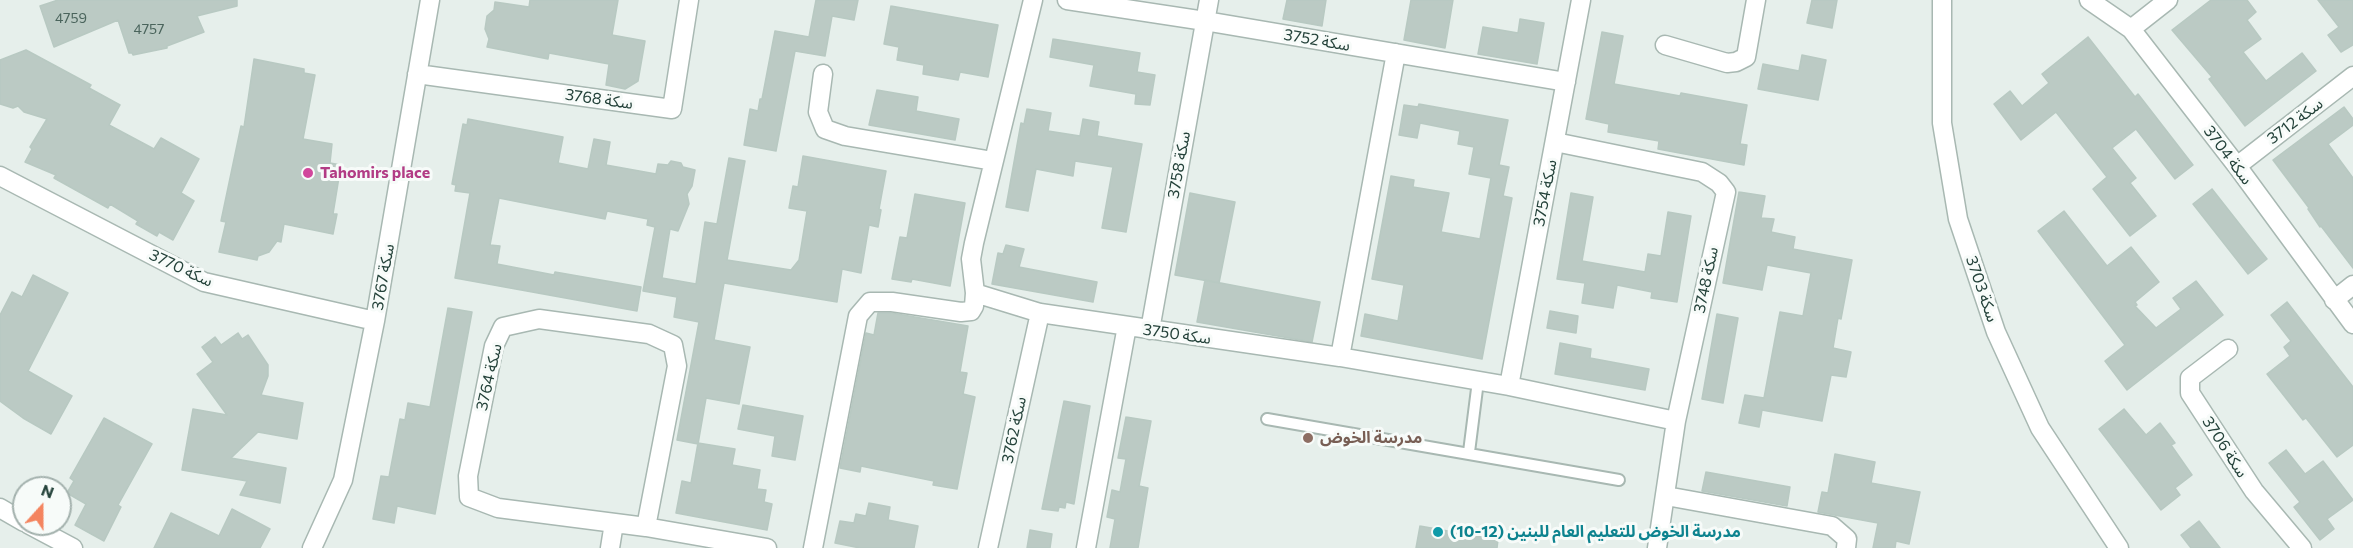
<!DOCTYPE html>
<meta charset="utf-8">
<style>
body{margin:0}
#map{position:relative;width:2353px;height:548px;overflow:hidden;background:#e6efeb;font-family:Commissioner,sans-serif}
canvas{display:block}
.north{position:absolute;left:12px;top:476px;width:60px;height:60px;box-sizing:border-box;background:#f7fbf9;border:2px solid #a3b1ad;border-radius:50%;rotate:21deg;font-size:16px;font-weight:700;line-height:24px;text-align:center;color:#24423a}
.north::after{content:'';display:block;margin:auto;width:21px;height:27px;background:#f4845f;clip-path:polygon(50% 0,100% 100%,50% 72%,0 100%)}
</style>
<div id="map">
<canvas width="2353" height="548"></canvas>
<div class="north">N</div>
</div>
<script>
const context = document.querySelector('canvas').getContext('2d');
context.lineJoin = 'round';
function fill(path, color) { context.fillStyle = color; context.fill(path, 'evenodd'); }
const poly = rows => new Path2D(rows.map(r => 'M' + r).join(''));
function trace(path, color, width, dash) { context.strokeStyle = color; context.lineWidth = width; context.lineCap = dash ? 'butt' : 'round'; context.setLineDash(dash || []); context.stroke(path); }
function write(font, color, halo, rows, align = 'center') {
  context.font = font + ' Commissioner,"Noto Sans Arabic",sans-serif'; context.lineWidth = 6; context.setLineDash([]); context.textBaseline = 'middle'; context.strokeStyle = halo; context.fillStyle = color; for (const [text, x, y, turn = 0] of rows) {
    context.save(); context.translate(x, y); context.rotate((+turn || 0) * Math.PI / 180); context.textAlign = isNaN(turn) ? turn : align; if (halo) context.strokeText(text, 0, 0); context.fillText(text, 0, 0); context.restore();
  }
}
const building = poly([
 [58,0,237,0,237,6,197,16,204,32,167,46,167,48,133,55,132,53,129,53,118,20,54,47,40,6,58,0],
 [530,0,618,0,612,35,645,41,638,81,625,89,606,85,609,64,549,53,548,59,487,47,489,39,485,29,487,16,494,10,495,2,529,7,530,0],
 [816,0,858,0,854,20,832,16,825,56,795,51,776,151,744,145,750,109,758,111,760,99,762,99,775,31,809,37,816,0],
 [1287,0,1326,0,1322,26,1283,19,1287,0],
 [1411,0,1453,0,1445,48,1404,40,1411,0],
 [1812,0,1837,0,1832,28,1807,23,1812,0],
 [2211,0,2247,0,2256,12,2247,20,2261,39,2243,52,2266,81,2302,53,2316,71,2245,126,2209,79,2212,77,2172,30,2211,0],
 [2318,0,2353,0,2353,45,2341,52,2328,35,2339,27,2318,0],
 [891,6,998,25,988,77,960,72,958,80,923,74,924,65,897,60,899,47,884,44,891,6],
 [1520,19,1544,23,1537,64,1478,54,1483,27,1518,33,1520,19],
 [1602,32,1623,36,1614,84,1680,96,1681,93,1747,105,1740,144,1747,145,1744,165,1658,149,1659,141,1608,132,1609,124,1586,119,1602,32],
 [2088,37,2135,97,2138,94,2193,165,2175,179,2136,129,2112,148,2136,178,2130,183,2156,216,2130,236,2093,189,2107,177,2056,112,2021,140,1994,104,2010,91,2022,106,2049,83,2042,74,2088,37],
 [1053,39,1140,53,1137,72,1155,75,1150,105,1135,104,1136,94,1090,86,1094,65,1050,57,1053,39],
 [26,50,91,85,89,88,120,105,109,125,154,149,161,138,199,159,181,193,194,201,173,240,159,232,157,236,136,224,138,221,110,204,108,208,54,178,56,175,25,162,32,149,30,147,47,119,24,112,18,106,13,108,0,104,0,60,26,50],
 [1802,55,1826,60,1818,100,1758,89,1763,64,1799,71,1802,55],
 [254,59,304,69,304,73,315,75,303,139,332,144,330,163,341,165,333,214,337,214,333,234,284,224,281,242,277,241,269,252,258,256,257,260,219,252,226,222,221,221,241,126,244,127,254,59],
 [877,90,918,97,916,111,959,119,955,140,869,125,877,90],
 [1419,104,1508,120,1499,165,1509,167,1503,196,1512,198,1482,359,1361,336,1365,314,1398,321,1404,285,1372,279,1391,176,1414,180,1413,187,1449,193,1441,232,1480,239,1491,178,1469,174,1474,147,1458,144,1460,131,1420,123,1417,138,1399,135,1404,105,1418,107,1419,104],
 [2344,107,2353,119,2353,125,2328,144,2353,178,2353,268,2321,226,2320,227,2308,209,2309,208,2273,160,2344,107],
 [1027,109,1051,113,1048,131,1080,136,1083,119,1099,122,1097,136,1142,144,1126,232,1102,228,1113,167,1075,161,1073,176,1036,169,1028,211,1006,207,1021,123,1024,124,1027,109],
 [468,119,563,137,558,163,588,169,594,139,610,142,606,165,656,174,658,164,668,165,671,161,681,163,683,167,695,170,692,186,687,194,689,204,678,231,670,229,662,278,696,284,705,222,717,224,729,158,745,161,727,260,791,270,799,260,807,211,789,208,793,186,798,187,803,156,886,171,879,209,881,210,878,227,869,225,861,273,842,269,837,302,724,283,714,340,750,347,739,404,706,398,698,444,677,440,699,322,674,317,677,297,643,291,655,227,647,225,648,219,607,211,605,219,499,198,490,245,500,246,497,264,554,275,555,272,641,287,637,311,455,278,470,193,455,191,456,185,452,184,463,124,467,125,468,119],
 [2212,189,2267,259,2248,274,2193,204,2212,189],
 [1739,192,1765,196,1761,218,1774,219,1771,232,1795,237,1793,249,1852,260,1841,319,1838,318,1833,348,1851,352,1846,377,1831,375,1822,421,1762,410,1759,427,1739,423,1745,395,1764,398,1780,312,1803,316,1811,273,1767,265,1762,290,1723,283,1739,192],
 [1190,193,1235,202,1219,283,1175,275,1190,193],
 [1571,193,1593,197,1582,261,1645,272,1648,254,1661,256,1668,212,1691,216,1677,302,1651,298,1652,292,1617,285,1613,308,1582,303,1585,283,1557,279,1571,193],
 [915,194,965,203,950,286,912,279,911,282,892,279,900,237,907,238,915,194],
 [2064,211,2107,266,2131,247,2159,282,2135,302,2137,305,2135,306,2156,328,2181,309,2173,298,2196,281,2223,315,2127,390,2105,361,2125,345,2038,231,2064,211],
 [1006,245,1024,249,1019,267,1097,282,1093,302,992,284,998,253,1003,254,1006,245],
 [33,275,68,293,28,371,72,396,51,434,23,418,0,401,0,315,12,292,22,297,33,275],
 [1205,280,1320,302,1312,342,1197,322,1205,280],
 [2287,302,2353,387,2353,445,2337,457,2306,418,2303,420,2267,374,2290,356,2284,347,2291,341,2271,315,2287,302],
 [448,308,472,312,435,514,397,506,394,523,373,519,381,476,389,477,400,419,405,420,408,403,430,407,448,308],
 [1550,311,1578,316,1576,333,1547,328,1550,311],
 [878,313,891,313,968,326,960,372,967,373,963,394,975,397,957,489,933,485,934,481,861,466,860,472,840,468,866,333,874,335,878,313],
 [1717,314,1738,318,1723,403,1702,399,1717,314],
 [238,333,242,339,248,335,268,365,268,376,261,395,303,403,297,439,258,432,231,458,286,468,280,503,240,495,247,481,182,470,193,409,227,415,197,374,213,362,202,347,215,337,221,345,238,333],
 [1560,343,1591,349,1590,358,1649,369,1645,390,1555,374,1560,343],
 [1064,401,1090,406,1074,504,1066,502,1065,508,1059,507,1058,511,1042,509,1064,401],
 [743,405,803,416,795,460,772,456,775,436,738,429,743,405],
 [2124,409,2146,435,2160,423,2175,443,2171,445,2192,475,2175,488,2180,495,2161,510,2099,429,2124,409],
 [1126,417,1151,421,1139,486,1148,488,1138,548,1110,548,1115,519,1107,517,1112,490,1120,492,1126,459,1118,458,1126,417],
 [104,418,152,444,118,505,121,507,104,541,75,525,86,504,67,493,74,481,70,478,104,418],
 [698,443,735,449,732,465,760,470,757,489,766,490,764,502,772,504,767,530,676,513,682,481,691,483,698,443],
 [2286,450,2305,474,2323,461,2353,500,2327,519,2334,529,2320,540,2294,507,2300,502,2269,463,2286,450],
 [1835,454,1875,462,1871,483,1920,492,1909,544,1896,541,1895,548,1873,548,1878,523,1818,512,1822,492,1828,493,1835,454],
 [1706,472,1790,487,1787,506,1702,491,1706,472],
 [869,503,890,507,888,520,918,526,914,548,860,548,835,543,840,521,854,523,856,514,866,516,869,503],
 [232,509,270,529,260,548,154,548,171,513,219,536,232,509],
 [2199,521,2220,548,2191,548,2181,535,2199,521],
 [1420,526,1498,540,1497,548,1416,548,1420,526],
 [1030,530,1052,534,1050,548,1027,548,1030,530]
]);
const service = poly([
 [1267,419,1619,480],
 [1469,452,1478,381]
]);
const minor = poly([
 [1067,0,1205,21,1566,82],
 [2089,0,2131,29,2237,166,2353,324],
 [2131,29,2168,0],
 [1665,45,1727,63,1736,62,1746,57,1756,0],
 [417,74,672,109,689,0],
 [823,74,818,112,825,129,845,136,993,161],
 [1555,142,1702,172,1719,183,1726,192,1676,421,1657,548],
 [2237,166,2353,76],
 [0,176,204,282,375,321],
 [975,293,1040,313,1340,357,1509,386,1676,421],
 [2334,300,2353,285],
 [1150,330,1209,0],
 [2228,349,2190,378,2190,393,2254,491,2302,548],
 [1340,357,1396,53],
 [1509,386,1581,0],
 [1666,496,1832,526,1847,539,1846,548],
 [0,508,24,522],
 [28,524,73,548],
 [646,527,677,366,673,345,649,334,539,319,503,327,494,346,468,476,469,497,498,508,646,527,767,548],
 [312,548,343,480,375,321,430,0],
 [610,548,614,523],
 [813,548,858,316,870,302,892,302,961,312,971,311,974,306,975,293,971,259,974,243,1033,0],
 [988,548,1040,313],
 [1086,548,1127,326]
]);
const tertiary = poly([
 [1942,0,1942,123,1958,219,1996,332,2040,428,2119,548]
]);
const markers = [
 [308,173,6,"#d1479c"],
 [1308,438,6,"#8d6e63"],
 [1438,532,6,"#0f9aa8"]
];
const numberNames = [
 ["4759",71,18],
 ["4757",149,29]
];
const streetNames = [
 ["سكة 3752",1317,40,10],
 ["سكة 3768",599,99,8],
 ["سكة 3712",2295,121,-37],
 ["سكة 3704",2228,155,53],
 ["سكة 3758",1179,165,-80],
 ["سكة 3754",1545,193,-79],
 ["سكة 3770",181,268,25],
 ["سكة 3767",383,277,-80],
 ["سكة 3748",1706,280,-78],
 ["سكة 3703",1982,289,71],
 ["سكة 3750",1177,334,8],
 ["سكة 3764",489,377,-77],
 ["سكة 3762",1014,430,-78],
 ["سكة 3706",2225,447,57]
];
const hotelNames = [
 ["Tahomirs place",320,173]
];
const educationNames = [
 ["مدرسة الخوض",1320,438]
];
const cultureNames = [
 ["مدرسة الخوض للتعليم العام للبنين (12-10)",1450,532]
];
fill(building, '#bbcac4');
trace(building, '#b8c9c2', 1.5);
trace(service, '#a8b8b2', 14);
trace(minor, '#a8b8b2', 21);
trace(tertiary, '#a8b8b2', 21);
trace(service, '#fff', 10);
trace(minor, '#fff', 18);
trace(tertiary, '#fff', 18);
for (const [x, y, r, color] of markers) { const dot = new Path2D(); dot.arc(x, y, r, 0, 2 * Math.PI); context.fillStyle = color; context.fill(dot); trace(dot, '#f7fbf9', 2); }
write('14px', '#4a645c', null, numberNames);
write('16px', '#24423a', '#f7fbf9', streetNames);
write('bold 16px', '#b23c85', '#f7fbf9', hotelNames, 'left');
write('bold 16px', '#785e54', '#f7fbf9', educationNames, 'left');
write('bold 16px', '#0d838f', '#f7fbf9', cultureNames, 'left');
</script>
